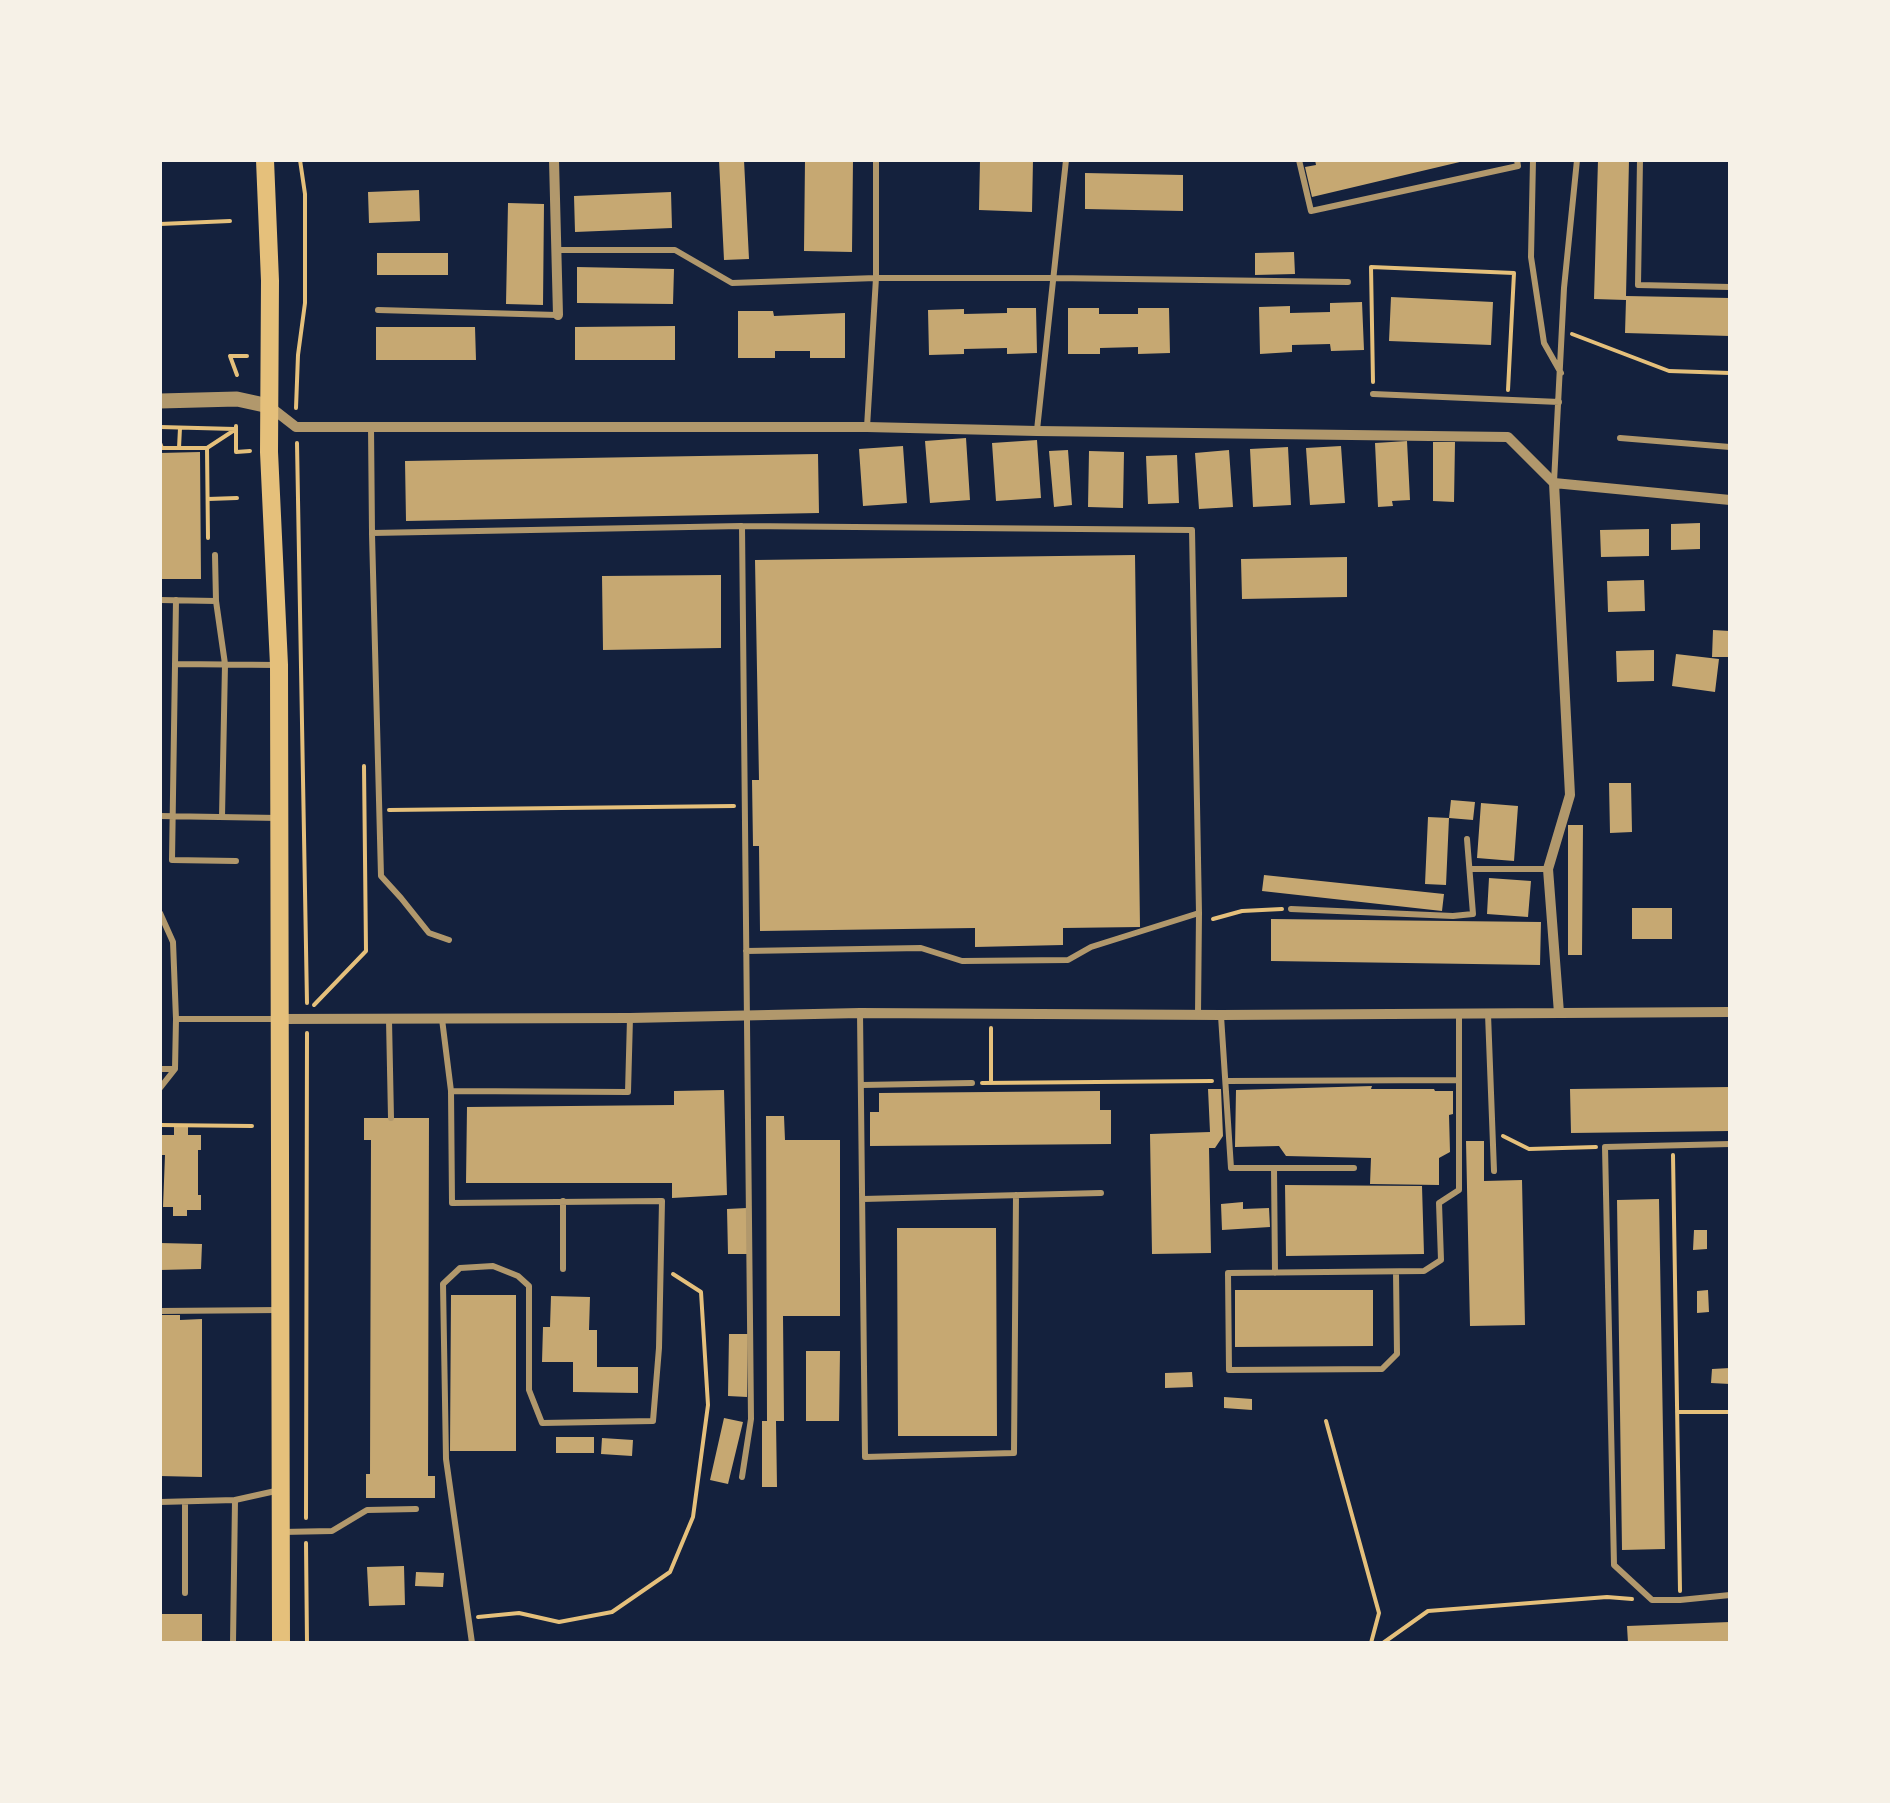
<!DOCTYPE html>
<style>
body{margin:0}
#map{position:relative;width:1890px;height:1803px;overflow:hidden;background:#14213d;font-family:"Open Sans",sans-serif}
canvas{display:block}
.frame{position:absolute;inset:0;border:162px solid #f6f1e7;pointer-events:none}
</style>
<div id="map">
<canvas width="1890" height="1803"></canvas>
<div class="frame"></div>
</div>
<script>
const context = document.querySelector('canvas').getContext('2d');
context.lineJoin = 'round';
function fill(path, color) { context.fillStyle = color; context.fill(path, 'evenodd'); }
const poly = rows => new Path2D(rows.map(r => 'M' + r).join(''));
function trace(path, color, width, dash) { context.strokeStyle = color; context.lineWidth = width; context.lineCap = dash ? 'butt' : 'round'; context.setLineDash(dash || []); context.stroke(path); }
const building = poly([
 [719,160,744,160,749,259,724,260],
 [805,160,853,160,852,252,804,251],
 [980,160,1033,160,1032,212,979,210],
 [1315,160,1464,160,1464,161,1312,197,1305,167,1316,165],
 [1598,160,1629,160,1626,296,1730,298,1730,336,1625,333,1626,300,1594,299],
 [1085,173,1183,175,1183,211,1085,209],
 [419,190,420,221,369,223,368,192],
 [671,192,672,228,575,232,574,196],
 [508,203,544,204,543,305,506,304],
 [1294,252,1295,274,1255,275,1255,253],
 [377,253,448,253,448,275,377,275],
 [577,267,674,269,673,304,577,303],
 [1391,297,1493,302,1491,345,1389,341],
 [1362,302,1364,350,1331,351,1330,344,1292,345,1292,352,1260,354,1259,307,1290,306,1290,313,1330,312,1330,303],
 [1007,308,1036,308,1037,353,1007,354,1007,348,964,349,964,354,929,355,928,310,964,309,964,314,1007,313],
 [1068,308,1099,308,1099,314,1138,314,1138,308,1169,308,1170,353,1138,354,1138,347,1100,348,1100,354,1068,354],
 [738,311,773,311,774,316,845,313,845,358,810,358,810,351,775,351,775,358,738,358],
 [675,326,675,360,575,360,575,327],
 [376,327,475,327,476,360,376,360],
 [966,438,970,500,930,503,925,441],
 [1037,440,1041,498,996,501,992,443],
 [1407,441,1410,500,1392,501,1393,506,1378,507,1375,443],
 [1433,442,1455,442,1454,502,1433,501],
 [903,446,907,503,863,506,859,449],
 [1341,446,1345,503,1310,505,1306,448],
 [1288,447,1291,505,1253,507,1250,449],
 [1068,450,1072,505,1054,507,1049,451],
 [1229,450,1233,507,1199,509,1195,453],
 [1089,451,1124,452,1123,508,1088,507],
 [200,452,201,579,160,579,160,453],
 [818,454,819,513,406,521,405,461],
 [1177,455,1179,503,1148,504,1146,456],
 [1700,523,1700,549,1671,550,1671,524],
 [1649,529,1649,556,1601,557,1600,530],
 [1135,555,1140,927,1063,928,1063,945,975,947,975,928,760,931,759,846,753,846,752,780,759,780,755,560],
 [1347,557,1347,597,1242,599,1241,559],
 [721,575,721,648,603,650,602,576],
 [1644,580,1645,611,1608,612,1607,581],
 [1713,630,1730,631,1730,657,1712,657],
 [1654,650,1654,681,1617,682,1616,651],
 [1676,654,1719,659,1715,692,1672,686],
 [1609,783,1631,783,1632,832,1610,833],
 [1451,800,1475,802,1473,820,1449,818],
 [1481,803,1518,806,1514,861,1477,858],
 [1428,817,1449,818,1446,885,1425,884],
 [1568,825,1583,825,1582,955,1568,955],
 [1264,875,1444,894,1442,911,1262,891],
 [1489,878,1531,881,1528,917,1487,914],
 [1632,908,1672,908,1672,939,1632,939],
 [1271,919,1541,922,1540,965,1271,961],
 [1372,1086,1371,1089,1434,1089,1435,1091,1453,1091,1453,1114,1449,1115,1450,1152,1439,1158,1439,1185,1370,1184,1371,1158,1286,1156,1279,1146,1235,1147,1236,1090],
 [1730,1087,1730,1131,1571,1133,1570,1089],
 [1208,1089,1221,1089,1223,1136,1215,1148,1209,1148,1211,1253,1152,1254,1150,1134,1210,1132],
 [724,1090,727,1195,672,1198,672,1183,466,1183,467,1107,674,1105,674,1091],
 [1100,1091,1100,1110,1111,1110,1111,1144,870,1146,870,1112,879,1112,879,1093],
 [766,1116,784,1116,785,1140,840,1140,840,1316,783,1316,784,1421,776,1421,777,1487,762,1487,762,1421,767,1421],
 [364,1118,429,1118,428,1476,435,1476,435,1498,366,1498,366,1474,370,1474,371,1140,364,1140],
 [174,1127,188,1127,188,1135,201,1135,201,1150,198,1150,198,1195,201,1195,201,1210,187,1210,187,1216,173,1216,173,1207,163,1207,165,1155,162,1155,162,1135,174,1135],
 [1466,1141,1484,1141,1484,1181,1522,1180,1525,1325,1470,1326],
 [1285,1185,1422,1186,1424,1254,1286,1256],
 [1659,1199,1665,1549,1622,1550,1617,1200],
 [1243,1202,1243,1209,1269,1208,1270,1227,1222,1230,1221,1204],
 [747,1208,747,1254,728,1254,727,1209],
 [897,1228,996,1228,997,1436,898,1436],
 [1694,1230,1707,1230,1707,1249,1693,1250],
 [160,1243,202,1244,201,1269,160,1270],
 [1235,1290,1373,1290,1373,1346,1235,1347],
 [1708,1290,1709,1312,1697,1313,1697,1291],
 [451,1295,516,1295,516,1451,450,1451],
 [551,1296,590,1297,589,1330,597,1330,597,1367,638,1367,638,1393,573,1392,573,1362,542,1362,543,1327,550,1327],
 [160,1315,180,1315,180,1320,202,1319,202,1477,160,1476],
 [729,1334,748,1334,747,1397,728,1396],
 [806,1351,840,1351,839,1421,806,1421],
 [1730,1368,1730,1384,1711,1383,1712,1369],
 [1192,1372,1193,1387,1165,1388,1165,1373],
 [1224,1397,1252,1399,1252,1410,1224,1408],
 [724,1418,743,1422,728,1484,710,1480],
 [556,1437,594,1437,594,1453,556,1453],
 [602,1438,633,1440,632,1456,601,1454],
 [404,1566,405,1605,369,1606,367,1567],
 [416,1572,444,1573,443,1587,415,1586],
 [160,1614,202,1614,202,1643,160,1643],
 [1730,1622,1730,1643,1628,1643,1627,1626]
]);
const path = poly([
 [160,224,230,221],
 [1572,334,1669,371,1730,373],
 [237,375,230,356,247,356],
 [1373,382,1371,267,1514,273,1508,390],
 [296,408,298,355,305,303,305,194,300,160],
 [236,426,236,452,250,451],
 [160,427,235,429],
 [160,443,162,448,207,448,236,429],
 [297,443,307,1003],
 [179,448,180,428],
 [207,448,208,538],
 [208,499,237,498],
 [389,810,734,806],
 [1213,919,1242,911,1282,909],
 [314,1005,366,951,364,766],
 [982,1083,1212,1081],
 [991,1083,991,1028],
 [160,1125,252,1126],
 [1503,1136,1529,1149,1596,1147],
 [1673,1155,1680,1591],
 [1677,1412,1730,1412],
 [1326,1421,1379,1613,1371,1643],
 [306,1518,307,1033],
 [306,1543,307,1643],
 [478,1617,519,1613,559,1622,612,1612,670,1572,693,1517,708,1405,701,1292,673,1274],
 [1383,1643,1428,1611,1607,1597,1632,1599]
]);
const service = poly([
 [1299,160,1311,211,1518,166,1517,160],
 [1533,160,1531,257,1544,343,1561,373],
 [1640,160,1638,285,1730,287],
 [557,250,675,250,732,283,876,278,1054,278,1348,282],
 [378,310,557,315],
 [1373,394,1559,402],
 [371,427,372,533,742,526],
 [867,427,876,278,876,160],
 [1037,430,1066,160],
 [1620,438,1730,447],
 [1554,482,1564,288,1577,160],
 [372,534,381,876,401,898,429,933,449,940],
 [215,555,216,601,225,664,222,817],
 [160,600,216,601],
 [176,600,172,860,236,861],
 [175,664,277,665],
 [160,816,278,818],
 [1470,869,1547,869],
 [1291,909,1453,916,1473,914,1467,839],
 [160,913,173,942,176,1019,175,1069,160,1088],
 [746,951,921,948,962,961,1068,960,1091,947,1199,913,1198,1014],
 [860,1013,865,1457,1014,1453,1016,1195],
 [1488,1014,1494,1171],
 [1221,1016,1231,1168,1354,1168],
 [176,1019,279,1019],
 [442,1019,451,1091],
 [389,1020,391,1118],
 [160,1069,174,1069],
 [1227,1081,1458,1080],
 [862,1085,972,1083],
 [1730,1144,1605,1147,1614,1565,1652,1600,1680,1600,1730,1595],
 [1274,1168,1275,1273],
 [863,1199,1101,1193],
 [563,1269,563,1201],
 [1396,1272,1397,1354,1382,1369,1229,1370,1228,1273,1424,1271,1441,1260,1439,1203,1459,1190,1459,1013],
 [160,1311,279,1310],
 [742,1477,751,1419,742,526,1192,530,1199,913],
 [160,1502,235,1500],
 [282,1532,332,1531,367,1510,416,1509],
 [185,1593,185,1502],
 [233,1643,235,1500,280,1490],
 [472,1643,446,1459,443,1284,460,1268,493,1266,518,1276,529,1286,529,1390,542,1423,653,1421,659,1348,662,1201,452,1203,451,1091,628,1092,630,1018]
]);
const minor = poly([
 [554,160,558,315],
 [269,406,296,427,867,427,1037,431,1508,437,1554,483,1730,500],
 [1554,483,1570,795,1548,869,1559,1013],
 [280,1019,630,1018,860,1013,1221,1015,1730,1012]
]);
const tertiary = poly([
 [160,401,237,399,269,406]
]);
const secondary = poly([
 [265,160,270,281,269,452,279,665,281,1643]
]);
fill(building, '#c6a872');
trace(path, '#e5c07b', 4);
trace(service, '#b1986c', 6);
trace(minor, '#b1986c', 10);
trace(tertiary, '#b1986c', 15);
trace(secondary, '#e5c07b', 18);
</script>
